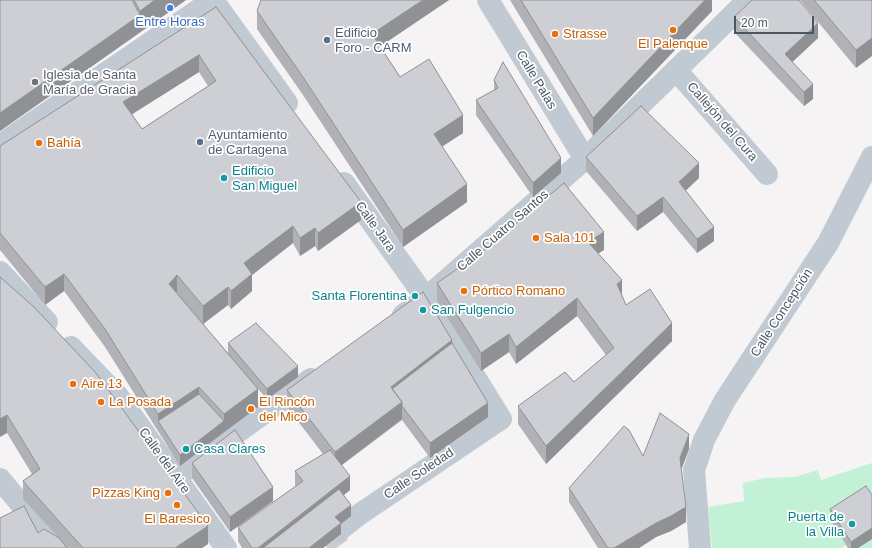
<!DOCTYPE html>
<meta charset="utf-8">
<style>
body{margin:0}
#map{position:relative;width:872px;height:548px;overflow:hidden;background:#f5f3f3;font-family:Helvetica,sans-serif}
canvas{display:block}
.scale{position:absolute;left:734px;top:16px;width:80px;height:18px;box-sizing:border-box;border:2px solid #4a5661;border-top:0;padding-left:5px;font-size:12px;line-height:14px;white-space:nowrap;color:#4a5661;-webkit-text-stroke:3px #fff;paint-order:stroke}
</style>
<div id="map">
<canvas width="872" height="548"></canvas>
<div class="scale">20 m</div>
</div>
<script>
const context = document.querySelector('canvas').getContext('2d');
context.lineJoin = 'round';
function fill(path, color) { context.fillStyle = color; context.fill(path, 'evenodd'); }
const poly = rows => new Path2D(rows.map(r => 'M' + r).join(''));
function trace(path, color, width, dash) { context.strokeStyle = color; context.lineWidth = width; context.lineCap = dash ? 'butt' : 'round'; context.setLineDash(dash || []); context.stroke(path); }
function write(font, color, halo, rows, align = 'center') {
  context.font = font + ' Helvetica,sans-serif'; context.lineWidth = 3.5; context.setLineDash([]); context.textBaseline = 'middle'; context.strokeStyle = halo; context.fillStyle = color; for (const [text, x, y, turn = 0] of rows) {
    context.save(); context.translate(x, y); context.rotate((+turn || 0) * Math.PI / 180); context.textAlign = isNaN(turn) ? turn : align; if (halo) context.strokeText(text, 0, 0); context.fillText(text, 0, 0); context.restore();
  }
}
const green = poly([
 [872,463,872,548,848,548,846,545,841,548,712,548,708,507,744,501,743,483,765,478,795,477,818,470,821,480]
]);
const streetTunnel = poly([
 [338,531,332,536,339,546]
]);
const street = poly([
 [213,0,287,103],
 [488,0,585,159],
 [676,70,767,174],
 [0,145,213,0],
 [0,272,47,322],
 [403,315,426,298,585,159,748,0],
 [71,347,117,395,226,548],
 [176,477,268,410,311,379],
 [0,479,24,508,58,548],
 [338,531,357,516,501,419,426,298,344,183],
 [700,548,694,470,704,440,725,400,828,243,872,157]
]);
const wall = poly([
 [0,0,186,0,0,131],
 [449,0,380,46,400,77,463,133,442,146,467,202,403,247,303,95,257,29,257,11],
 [510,0,712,0,712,11,593,136],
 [800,0,872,0,856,68],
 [216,7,361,220,318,251,315,246,300,256,293,243,252,275,252,291,231,309,228,305,203,324,228,353,228,343,298,377,267,399,258,389,258,407,180,466,105,347,64,291,45,305,0,250,0,146],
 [199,72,208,86,142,129,132,114],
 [734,17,818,38,792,62,813,99,804,106,734,32],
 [494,80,561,173,533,197,476,115,476,100,494,90],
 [586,157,699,178,685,191,714,241,697,253,663,212,637,231,586,171],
 [604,250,598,253,622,295,626,305,672,341,546,464,518,424,518,406,574,382,606,355,577,316,516,364,509,352,481,371,437,301,437,283],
 [0,277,208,544,202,548,68,548,62,542,38,533,59,538,23,499,23,481,32,474,7,433],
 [452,343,488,417,430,458,402,420,342,465,350,490,344,495,351,516,341,524,341,534,323,548,242,548,238,541,238,527,296,487,295,485,295,471,323,454,287,407,287,390],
 [689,449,681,470,686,522,671,531,656,537,639,548,598,548,569,502,569,488,643,456],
 [192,463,273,501,230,532,192,478],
 [872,495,872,539,858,548,848,548,830,519,830,509]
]);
const shadedWall = poly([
 [155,0,186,0,0,131,0,113,140,15,140,11],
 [423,0,449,0,372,52,372,34],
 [705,0,712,0,712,11,593,136,593,118],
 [818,23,818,38,785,69,785,54],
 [872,38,872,56,856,68,856,50],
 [199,55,199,72,123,120,123,102],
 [813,84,813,99,804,106,804,92],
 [463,115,463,133,434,152,434,134],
 [561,158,561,173,533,197,533,183],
 [699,163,699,178,679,197,679,182],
 [467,184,467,202,403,247,403,230],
 [663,197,663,212,637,231,637,216],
 [361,202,361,220,318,251,318,233],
 [293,226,293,243,252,275,252,291,231,309,231,291,244,263],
 [714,227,714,241,697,253,697,239],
 [315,228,315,246,300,256,300,238],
 [604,232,604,250,588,260,588,242],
 [64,274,64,291,45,305,45,287],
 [177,275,177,293,169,284],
 [622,280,622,298,617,284],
 [228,287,228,305,203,324,203,306],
 [577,298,577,316,516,364,516,347],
 [672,323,672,341,546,464,546,446],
 [509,334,509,352,481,371,481,353],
 [452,340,452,358,397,399,391,387],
 [298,366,298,377,267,399,267,389],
 [199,387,199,405,158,421,158,414],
 [258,389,258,407,224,432,224,414],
 [402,402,402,419,335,470,335,452],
 [488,403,488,417,430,458,430,443],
 [7,415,7,433,0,437,0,419],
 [224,421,224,432,180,466,180,455],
 [689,434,689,449,680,473,680,458],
 [350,476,350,490,276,548,258,548],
 [273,487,273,501,230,532,230,517],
 [351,505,351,516,341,524,341,534,323,548,309,548,335,517],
 [686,507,686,522,671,531,656,537,639,548,614,548,656,523],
 [208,526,208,544,202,548,175,548],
 [872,528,872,539,858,548,851,548,851,542]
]);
const building = poly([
 [0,0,132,0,140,15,0,113,0,0],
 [134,0,155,0,140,11,134,0],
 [261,0,423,0,372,34,400,77,429,59,463,115,434,134,467,184,403,230,303,77,257,11,261,0],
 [521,0,705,0,593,118,521,0],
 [752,0,799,0,818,23,785,54,813,84,804,92,734,17,752,0],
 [814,0,872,0,872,38,856,50,814,0],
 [216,7,361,202,318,233,315,228,300,238,293,226,244,263,252,274,231,291,228,287,203,306,177,275,169,284,258,389,224,414,199,387,158,414,105,329,64,274,45,287,0,233,0,146,216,7],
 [199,55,216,81,142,129,123,102,199,55],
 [503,62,561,158,533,183,476,100,498,88,494,80,503,62],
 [641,106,699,163,679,182,714,227,697,239,663,197,637,216,586,157,641,106],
 [564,183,604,232,588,242,622,280,617,284,626,305,650,289,672,323,546,446,518,406,565,372,574,382,614,348,577,298,516,347,509,334,481,353,437,283,483,251,564,183],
 [0,277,34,307,96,373,208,526,175,548,83,548,23,481,40,469,7,415,0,419,0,277],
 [423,292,452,340,391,387,402,402,335,452,287,390,423,292],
 [256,323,298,366,267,389,228,343,256,323],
 [452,343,488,403,430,443,402,406,402,402,392,389,452,343],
 [199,394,224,421,180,455,158,421,199,394],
 [660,413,689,434,680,458,686,507,671,516,656,523,614,548,608,548,569,488,624,426,629,430,643,456,660,413],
 [235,430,273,487,230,517,192,463,235,430],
 [330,450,350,476,258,548,252,548,238,527,303,481,295,471,330,450],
 [866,486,872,495,872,528,851,542,830,509,866,486],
 [339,489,351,505,335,517,341,523,309,548,263,548,339,489],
 [24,506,38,533,44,529,59,538,67,548,0,548,0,518,24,506]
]);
const markers = [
 [170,8,4,"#3f7fe0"],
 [673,30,4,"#e8710a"],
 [555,34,4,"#e8710a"],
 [327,40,4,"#5c6f8a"],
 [35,82,4,"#6b7280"],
 [200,142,4,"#5c6f8a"],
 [39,143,4,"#e8710a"],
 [224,178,4,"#0f9aa8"],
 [536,238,4,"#e8710a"],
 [464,291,4,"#e8710a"],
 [415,296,4,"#0f9aa8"],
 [423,310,4,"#0f9aa8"],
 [73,384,4,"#e8710a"],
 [101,402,4,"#e8710a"],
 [251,409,4,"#e8710a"],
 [186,449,4,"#0f9aa8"],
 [168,493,4,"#e8710a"],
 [177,505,4,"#e8710a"],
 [852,524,4,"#0f9aa8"]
];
const shopNames = [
 ["Entre Horas",170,22]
];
const serviceNames = [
 ["Edificio",335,33],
 ["Foro - CARM",335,48],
 ["Ayuntamiento",208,135],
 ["de Cartagena",208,150]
];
const foodNames = [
 ["Strasse",563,34],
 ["El Palenque",673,44,"center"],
 ["Bahía",47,143],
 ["Sala 101",544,238],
 ["Pórtico Romano",472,291],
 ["Aire 13",81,384],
 ["La Posada",109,402],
 ["El Rincón",259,402],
 ["del Mico",259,417],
 ["Pizzas King",160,493,"right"],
 ["El Baresico",177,519,"center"]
];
const worshipNames = [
 ["Iglesia de Santa",43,75],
 ["María de Gracia",43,90]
];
const streetNames = [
 ["Calle Palas",536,80,59],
 ["Callejón del Cura",722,122,49],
 ["Calle Jara",375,227,54],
 ["Calle Cuatro Santos",503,231,-41],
 ["Calle Concepción",782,313,-57],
 ["Calle del Aire",164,461,54],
 ["Calle Soledad",419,474,-34]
];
const cultureNames = [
 ["Edificio",232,171],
 ["San Miguel",232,186],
 ["Santa Florentina",407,296,"right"],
 ["San Fulgencio",431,310],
 ["Casa Clares",194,449],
 ["Puerta de",844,517,"right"],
 ["la Villa",844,532,"right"]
];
fill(green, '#c3f1d5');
trace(streetTunnel, '#caccce', 22, [22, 11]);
trace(street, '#c1cad2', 22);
fill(wall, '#b0b2b7');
fill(shadedWall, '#909195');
fill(building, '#cdcfd5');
trace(building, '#909195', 1);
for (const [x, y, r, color] of markers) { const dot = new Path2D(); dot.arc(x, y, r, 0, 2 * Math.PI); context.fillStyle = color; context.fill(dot); trace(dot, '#fff', 1.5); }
write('13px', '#366cbe', '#fff', shopNames);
write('13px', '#4e5e75', '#fff', serviceNames, 'left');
write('13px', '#c56008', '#fff', foodNames, 'left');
write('13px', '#5b616d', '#fff', worshipNames, 'left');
write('13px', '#4a5661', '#fff', streetNames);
write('13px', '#0d838f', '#fff', cultureNames, 'left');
</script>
